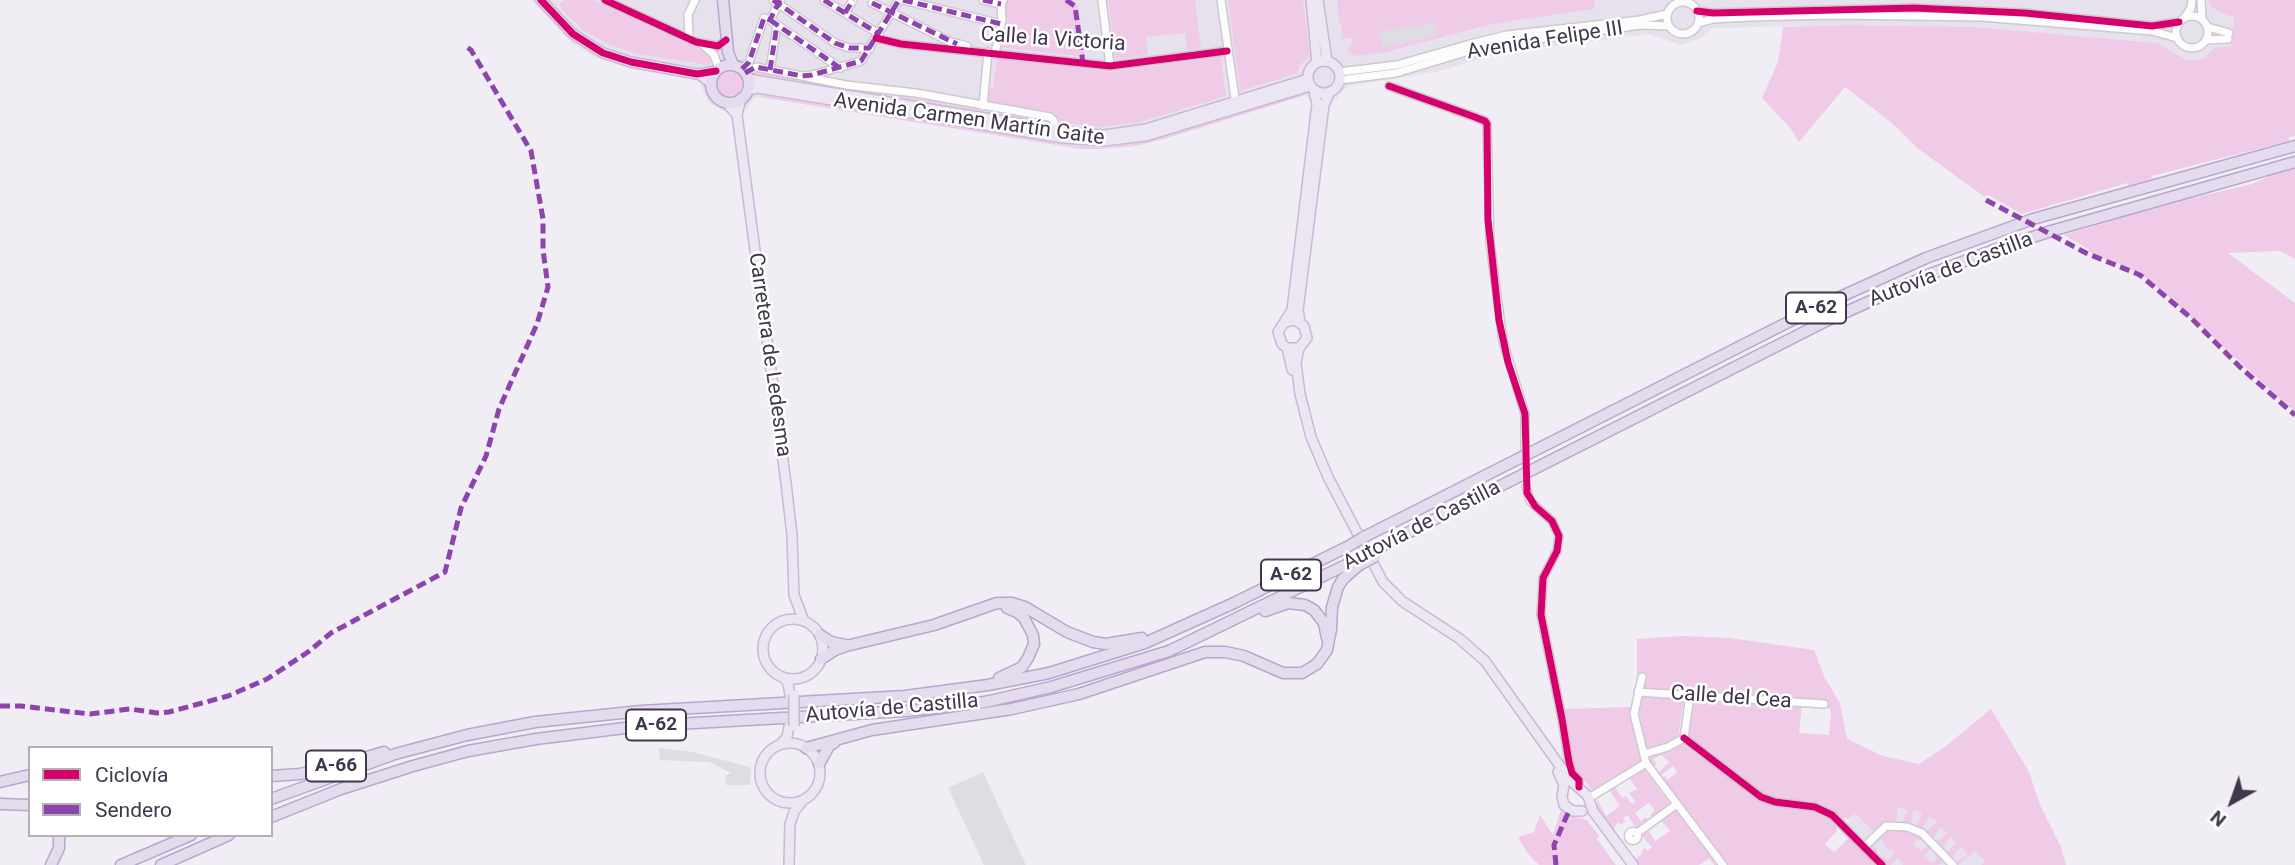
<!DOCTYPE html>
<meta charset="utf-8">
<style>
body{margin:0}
#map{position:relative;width:2295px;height:865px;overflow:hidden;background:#f1edf4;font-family:Roboto,sans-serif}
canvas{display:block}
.legend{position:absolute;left:28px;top:746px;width:245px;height:91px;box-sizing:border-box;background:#fff;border:2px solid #b3afb7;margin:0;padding:9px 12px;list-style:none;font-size:21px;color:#40374c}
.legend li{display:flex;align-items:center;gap:14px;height:35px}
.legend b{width:35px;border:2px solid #b3afb7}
.north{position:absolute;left:2197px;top:767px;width:70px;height:70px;-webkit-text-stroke:5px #fff;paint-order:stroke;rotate:220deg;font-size:19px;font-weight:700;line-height:28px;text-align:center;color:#40374c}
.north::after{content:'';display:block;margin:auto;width:24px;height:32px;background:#40374c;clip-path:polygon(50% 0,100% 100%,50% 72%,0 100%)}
</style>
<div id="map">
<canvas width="2295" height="865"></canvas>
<ul class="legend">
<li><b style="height:9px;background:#d6006c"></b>Ciclovía</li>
<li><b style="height:9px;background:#8e44ad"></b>Sendero</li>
</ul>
<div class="north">N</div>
</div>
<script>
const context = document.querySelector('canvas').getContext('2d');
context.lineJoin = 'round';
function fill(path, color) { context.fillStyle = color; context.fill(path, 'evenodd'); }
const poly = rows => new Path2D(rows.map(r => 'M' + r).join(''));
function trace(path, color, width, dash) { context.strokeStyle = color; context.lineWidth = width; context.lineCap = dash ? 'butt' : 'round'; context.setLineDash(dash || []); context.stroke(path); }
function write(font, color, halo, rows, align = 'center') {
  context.font = font + ' Roboto,sans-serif'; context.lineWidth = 5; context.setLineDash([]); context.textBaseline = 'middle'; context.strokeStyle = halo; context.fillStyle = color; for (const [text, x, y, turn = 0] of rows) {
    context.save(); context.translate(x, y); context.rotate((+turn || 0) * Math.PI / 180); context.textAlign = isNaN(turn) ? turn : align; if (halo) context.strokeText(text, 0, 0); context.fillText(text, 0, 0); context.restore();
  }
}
const residential = poly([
 [531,0,2235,0,2231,48,2215,47,2203,59,2187,60,2157,43,1976,27,1848,25,1713,28,1701,38,1681,45,1648,34,1500,53,1436,72,1348,86,1328,108,1313,105,1305,95,1164,139,1135,146,1100,149,1082,149,760,97,755,97,745,111,725,112,708,102,700,83,695,80,627,68,593,56,573,44],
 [1893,799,1939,814,1989,865,1958,865,1922,829,1893,821],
 [1856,814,1874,832,1865,840,1847,823],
 [1885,832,1918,835,1947,865,1887,865,1871,848]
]);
const green = poly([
 [565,0,593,0,701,50,710,58,711,63,708,65,638,54,608,44,586,32,566,14,559,5],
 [1006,0,1071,0,1078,5,1085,57,999,47,1006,21],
 [1108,0,1195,0,1201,48,1187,50,1185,33,1146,37,1148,55,1115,59],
 [1228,0,1303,0,1310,56,1300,65,1298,73,1240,91],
 [1337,0,1594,0,1595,6,1593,9,1492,24,1386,52,1355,56,1347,49,1352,44,1351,38,1341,39,1342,28,1339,20],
 [2209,0,2295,0,2295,136,2289,137,2289,141,2152,176,2151,179,2129,186,2127,183,2022,214,1988,195,1985,197,1917,148,1892,123,1845,87,1799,142,1790,128,1762,98,1778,62,1783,27,1848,25,1976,27,2157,43,2187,60,2203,59,2215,47,2231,47,2234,17,2218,12,2210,5],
 [1221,57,1226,96,1136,123,1100,127,1070,124,1058,122,1055,116,985,104,987,87,993,88,997,58,1110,72],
 [756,70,921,97,1049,121,758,75,755,73],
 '718 84a12 12 0 1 1 24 0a12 12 0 1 1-24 0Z',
 [1303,94,1306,95,1164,139,1135,146,1100,149,1082,149,760,97,761,95,1073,146,1104,148,1148,142],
 [2295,169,2295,259,2280,251,2228,253,2295,303,2295,412,2151,281,2125,266,2094,255,2085,247,2064,235,2167,204,2252,184,2274,174],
 [1682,636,1730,638,1814,650,1824,676,1840,703,1847,739,1883,756,1919,764,1946,746,1991,709,2029,772,2040,805,2061,847,2066,865,1981,865,1985,861,1975,851,1958,865,1955,862,1968,854,1961,847,1952,858,1946,853,1957,843,1950,837,1942,849,1936,843,1947,833,1940,827,1933,839,1926,832,1937,822,1929,816,1922,829,1916,826,1922,813,1913,810,1911,825,1902,823,1908,810,1898,807,1896,821,1883,824,1874,832,1856,814,1849,819,1841,818,1814,803,1778,799,1763,793,1689,737,1694,701,1802,706,1799,733,1829,735,1831,714,1830,709,1827,708,1827,701,1644,688,1645,677,1637,675,1637,639],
 [1644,696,1684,699,1678,737,1667,743,1646,748,1639,719,1641,698],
 [1631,707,1631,717,1641,761,1596,791,1591,789,1573,767,1562,709],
 [1683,744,1758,799,1775,806,1813,811,1830,818,1836,823,1837,831,1825,844,1834,852,1850,837,1876,865,1728,865,1662,778,1665,776,1668,780,1677,772,1673,766,1660,776,1658,773,1669,762,1661,755,1653,759,1657,764,1653,767,1649,761,1648,756,1669,752],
 [1644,769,1670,804,1652,817,1650,815,1655,811,1649,803,1635,813,1641,821,1646,817,1648,820,1636,829,1628,815,1623,818,1625,821,1621,825,1618,822,1613,830,1598,810,1597,799,1606,816,1620,806,1610,791,1615,787,1622,798,1626,796,1632,804,1635,802,1629,793,1637,789,1629,778],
 [1561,809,1569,815,1587,820,1599,836,1597,839,1616,865,1539,865,1528,854,1518,837,1534,832,1540,815,1553,835],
 [1674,810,1676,810,1718,865,1714,865,1709,858,1699,865,1639,865,1635,860,1642,854,1641,851,1645,848,1648,851,1652,847,1641,835,1648,830,1655,841,1670,831,1661,820],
 [1890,829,1896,829,1918,835,1922,838,1920,841,1917,839,1913,844,1921,851,1928,845,1931,848,1924,855,1932,863,1937,859,1935,856,1937,854,1945,862,1938,865,1903,865,1898,857,1891,865,1887,865,1881,859,1884,856,1888,861,1895,853,1891,849,1889,851,1881,839,1874,846,1878,851,1876,853,1871,848]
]);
const parking = poly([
 [1436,23,1437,36,1382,48,1379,32],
 [659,748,693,752,746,766,751,768,750,785,726,785,725,776,731,773,709,762,660,760],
 [983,772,1026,865,984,865,948,788]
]);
const minorTunnel = poly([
 [1525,453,1526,487]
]);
const minor = poly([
 [605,0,696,42,718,46,726,40],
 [773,0,835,43,849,48,870,48],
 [824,0,879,34],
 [903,0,1001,24],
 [983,0,1001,4],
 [1102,0,1110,66],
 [1221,0,1236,105],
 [2201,0,2202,19],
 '1667 18a16 16 0 1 1 32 0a16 16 0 1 1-32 0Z',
 [872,3,951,42,967,46],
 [1697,11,1713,13,1914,8,2025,13,2152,26,2179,22],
 [845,13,853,0],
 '2176 32a16 16 0 1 1 32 0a16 16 0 1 1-32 0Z',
 [2185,17,2191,8,2192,0],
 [770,20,840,68],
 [1698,23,1713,19,1750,17,1833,15,1982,17,2152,31,2177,38],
 [2208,27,2229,33],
 [876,38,901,44,1110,66,1227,51],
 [689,39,688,15,695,0],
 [2206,40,2228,39],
 [702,44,714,55,719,69],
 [995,53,1002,20,1001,4,1003,0],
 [742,69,749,62,764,18,770,20,780,1],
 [770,70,777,25],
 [1339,72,1397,65,1470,44,1507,35,1640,20,1667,14],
 [745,73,756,67,802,76,812,75,861,61,899,0],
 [802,76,846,85,916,93,1050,117,1054,121,1055,132],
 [1340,80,1396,73,1469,51,1507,43,1641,25,1668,26],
 [1389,86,1472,116,1485,121,1487,124,1490,242,1503,341,1525,414,1525,448],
 [983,106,988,52],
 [1526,487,1530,501,1552,521,1559,536,1557,551,1543,578,1541,615,1562,719,1569,762,1572,773,1579,780,1579,787],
 [1642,677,1634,714,1646,763,1723,865],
 [1638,692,1824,704],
 [1684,738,1761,797,1775,802,1815,807,1832,815,1882,865],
 [1684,738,1690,695],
 [1644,754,1668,747,1684,738],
 [1589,798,1646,763],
 '1628.5 836a4.5 4.5 0 1 1 9 0a4.5 4.5 0 1 1-9 0Z',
 [1637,833,1677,804],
 [1864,847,1886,826,1907,827,1922,833,1953,865]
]);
const major = poly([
 [541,0,573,34,603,53,631,62,697,74,716,71],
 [1311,0,1317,63],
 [1318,0,1327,61],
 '1308 77a16 16 0 1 1 32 0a16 16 0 1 1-32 0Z',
 [699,74,712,84],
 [748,79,1083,134,1104,135,1146,129,1308,79],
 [748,90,758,88,1063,138,1103,141,1146,136,1310,86],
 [741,98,737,115,786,483,792,535,794,595,804,621],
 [726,102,737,115],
 [1285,322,1295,320,1304,326,1307,338,1299,348,1287,348,1282,344,1278,332,1292,310,1317,104,1314,91],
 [1300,322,1298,310,1324,105,1329,93],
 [1287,348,1292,370],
 [1299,348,1296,363,1300,394,1311,437,1328,477,1383,582,1402,601,1460,639,1485,661,1570,780,1588,796,1593,811,1633,865],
 '763 649a30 30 0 1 1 60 0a30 30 0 1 1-60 0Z',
 [783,677,788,683,790,695],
 '760 773a30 30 0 1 1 60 0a30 30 0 1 1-60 0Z',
 [781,744,787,737,789,726],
 [1558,772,1564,785,1562,797,1564,805,1573,811,1582,811],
 [789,865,790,824,794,812,803,800]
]);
const highway = poly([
 [723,0,728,52,733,65],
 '711 84a19 19 0 1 1 38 0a19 19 0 1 1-38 0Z',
 [1364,537,1818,307,1926,258,2033,219,2295,146],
 [1374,550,1826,321,1933,273,1991,251,2051,231,2295,162],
 [1265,611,1288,603,1305,605,1314,610,1324,623,1327,638],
 [820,635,831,642,846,645],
 [821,659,835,650,846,646,934,625,997,603,1012,603,1025,607,1067,632,1093,642,1106,644,1142,638],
 [999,678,1022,667,1028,658,1034,644,1033,635,1024,618,1017,612,1007,608],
 [806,748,872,730,1012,709,1079,694,1205,652,1225,652,1244,656,1283,673,1302,673,1317,664,1327,650,1331,629,1332,607,1338,587,1343,579,1359,565],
 [819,764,829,746,834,743],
 [271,776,300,774,332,767,384,752],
 [0,782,30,775],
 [271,799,395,754,467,735,535,722,641,711,905,696,988,685,1049,673,1145,643,1234,603,1347,547],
 [0,804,30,805],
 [271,817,341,789,413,766,468,751,536,739,641,726,907,711,985,702,1051,687,1169,651,1356,560],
 [51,865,59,848,59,835],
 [121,865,191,835],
 [161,865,229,835]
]);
const majorBridge = poly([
 [794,726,794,695]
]);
const highwayBridge = poly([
 [1347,547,1364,537],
 [1359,565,1376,556]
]);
const quiet = poly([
 [773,0,835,43,849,48,870,48],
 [824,0,879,34],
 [903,0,1001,24],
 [983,0,1001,4],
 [1066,0,1075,6,1083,63],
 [872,3,957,44],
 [845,13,853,0],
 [770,20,840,68],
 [742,69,749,62,764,18,770,20,780,0],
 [770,70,777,25],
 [745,73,756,67,802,76,812,75,861,61,899,0],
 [1986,200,2086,253,2140,275,2191,318,2240,367,2295,415],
 [0,706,21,706,90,714,130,709,157,713,169,712,228,696,267,679,308,652,331,633,445,572,461,508,486,456,499,409,537,324,548,287,543,250,543,219,531,151,471,50,465,46],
 [1556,865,1554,845,1568,813]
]);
const cycleway = poly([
 [541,0,573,34,603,53,631,62,697,74,716,71],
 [605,0,696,42,718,46,726,40],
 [1697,11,1713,13,1914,8,2025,13,2152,26,2179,22],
 [876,38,901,44,1110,66,1227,51],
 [1389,86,1472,116,1485,121,1487,124,1488,220,1499,320,1508,362,1525,414,1527,493,1535,506,1552,521,1559,536,1557,551,1543,578,1541,615,1562,719,1569,762,1572,773,1579,780,1579,787],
 [1684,738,1761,797,1775,802,1815,807,1832,815,1882,865]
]);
const shields = [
 [1816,308,60],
 [1291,575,60],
 [656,725,60],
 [336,766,60]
];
const shieldNames = [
 ["A-62",1816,308],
 ["A-62",1291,575],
 ["A-62",656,725],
 ["A-66",336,766]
];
const streetNames = [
 ["Calle la Victoria",1053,40,4],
 ["Avenida Felipe III",1545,41,-9],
 ["Avenida Carmen Martín Gaite",969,120,8],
 ["Autovía de Castilla",1951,270,-21],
 ["Carretera de Ledesma",769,355,82],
 ["Autovía de Castilla",1422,526,-27],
 ["Calle del Cea",1731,698,4],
 ["Autovía de Castilla",892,709,-5]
];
fill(residential, '#e7e1ee');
fill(green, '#f0cbe8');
fill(parking, '#e0dce3');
trace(minorTunnel, '#cec9d2', 7, [7, 3.5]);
trace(minor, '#cdc9d1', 10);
trace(major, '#c9b8d8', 12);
trace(highway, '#b8a6cf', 13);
trace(minor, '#fdfcfd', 7);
trace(major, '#ece5f2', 9);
trace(highway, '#e4dbed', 10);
trace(majorBridge, '#c9b8d8', 12, []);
trace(highwayBridge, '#b8a6cf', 13, []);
trace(majorBridge, '#ece5f2', 9);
trace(highwayBridge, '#e4dbed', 10);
trace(quiet, '#8e44ad', 5, [10, 5]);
trace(cycleway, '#d6006c', 7);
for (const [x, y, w] of shields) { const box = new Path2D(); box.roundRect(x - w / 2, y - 15.5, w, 31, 5); context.fillStyle = '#fff'; context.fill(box); trace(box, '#40374c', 2); }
write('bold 19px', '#40374c', null, shieldNames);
write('21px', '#40374c', '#fff', streetNames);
</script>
